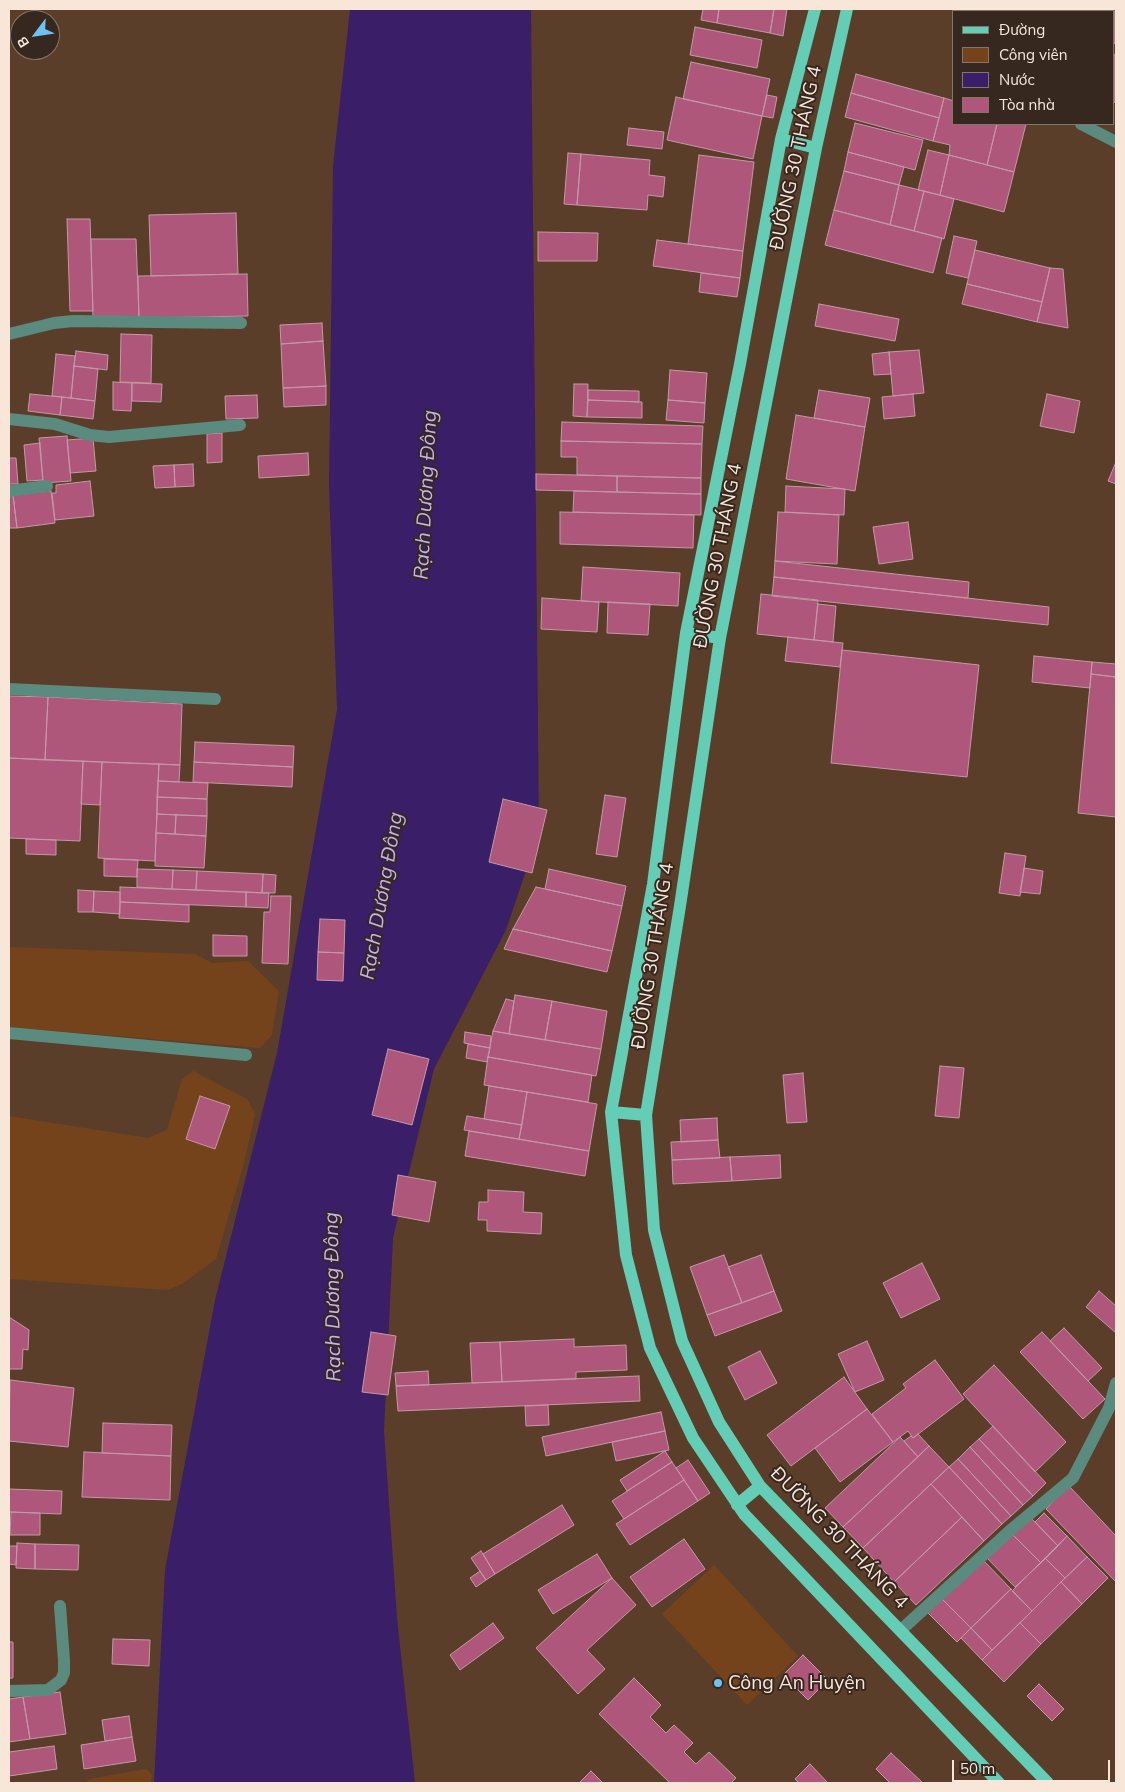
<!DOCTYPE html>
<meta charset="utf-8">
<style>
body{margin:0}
#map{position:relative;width:1125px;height:1792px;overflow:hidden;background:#5b3e29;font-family:Mulish,sans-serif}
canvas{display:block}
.frame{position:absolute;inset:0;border:10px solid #f8e6d9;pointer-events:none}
.legend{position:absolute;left:952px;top:10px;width:162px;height:115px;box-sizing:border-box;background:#36281f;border:1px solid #847469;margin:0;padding:6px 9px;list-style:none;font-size:15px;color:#f8e6d9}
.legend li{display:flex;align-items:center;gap:10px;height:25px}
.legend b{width:25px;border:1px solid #847469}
.north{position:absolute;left:10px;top:10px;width:50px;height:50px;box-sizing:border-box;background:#36281f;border:1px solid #847469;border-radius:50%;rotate:239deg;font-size:14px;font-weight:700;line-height:20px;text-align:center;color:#f8e6d9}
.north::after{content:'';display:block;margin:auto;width:18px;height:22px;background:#6ec2f3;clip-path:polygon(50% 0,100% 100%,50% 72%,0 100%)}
.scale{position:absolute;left:952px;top:1760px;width:158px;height:22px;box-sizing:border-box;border:2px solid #f8e6d9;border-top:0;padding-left:6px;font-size:15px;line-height:18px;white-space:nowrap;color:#f8e6d9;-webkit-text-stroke:4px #36281f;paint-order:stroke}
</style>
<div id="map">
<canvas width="1125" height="1792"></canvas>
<div class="frame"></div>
<ul class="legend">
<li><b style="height:6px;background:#64cdb5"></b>Đường</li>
<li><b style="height:14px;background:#75431b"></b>Công viên</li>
<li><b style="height:14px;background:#3a1e67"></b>Nước</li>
<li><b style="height:14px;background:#af577a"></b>Tòa nhà</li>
</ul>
<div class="north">B</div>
<div class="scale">50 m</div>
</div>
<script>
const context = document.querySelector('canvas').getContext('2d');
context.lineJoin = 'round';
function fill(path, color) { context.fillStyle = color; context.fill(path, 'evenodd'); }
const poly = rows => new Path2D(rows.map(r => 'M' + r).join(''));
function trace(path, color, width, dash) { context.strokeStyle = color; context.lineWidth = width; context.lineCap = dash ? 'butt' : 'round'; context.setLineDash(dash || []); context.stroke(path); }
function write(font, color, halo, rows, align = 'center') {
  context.font = font + ' Mulish,sans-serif'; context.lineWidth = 4; context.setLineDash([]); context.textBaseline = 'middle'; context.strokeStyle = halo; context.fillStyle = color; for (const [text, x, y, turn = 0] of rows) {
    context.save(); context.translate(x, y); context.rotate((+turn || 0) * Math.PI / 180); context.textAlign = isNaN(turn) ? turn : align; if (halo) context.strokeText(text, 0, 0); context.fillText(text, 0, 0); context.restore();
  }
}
const green = poly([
 [9,947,195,954,212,963,248,961,279,991,272,1035,260,1048,9,1027],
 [193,1071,247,1099,255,1114,244,1163,216,1259,182,1284,167,1290,9,1279,9,1116,148,1138,167,1130,182,1079],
 [714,1565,798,1656,747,1705,662,1614],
 [146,1769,152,1775,151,1783,85,1783,90,1779]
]);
const water = poly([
 [350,9,531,9,539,832,506,930,434,1069,393,1238,384,1431,397,1618,415,1783,154,1783,165,1570,215,1300,277,1053,337,709,329,486,333,166]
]);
const building = poly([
 [703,9,719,9,717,23,701,20,703,9],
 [719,9,774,9,770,33,717,23,719,9],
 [774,9,787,9,783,36,770,33,774,9],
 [1059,9,1114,9,1116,10,1116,41,1114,44,1114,11,1062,11,1059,9],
 [695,27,762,40,757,68,690,55,695,27],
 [1116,52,1116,104,1114,102,1114,56,1116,52],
 [691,62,770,79,762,116,683,99,691,62],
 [856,74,944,98,939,118,851,93,856,74],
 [851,93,939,118,933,141,845,117,851,93],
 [767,95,777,97,773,118,762,116,767,95],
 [676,97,762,116,753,159,667,140,676,97],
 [944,98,954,101,954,124,997,124,987,165,949,155,950,145,933,141,944,98],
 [855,123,923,140,915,170,848,152,855,123],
 [997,124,1026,124,1014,172,987,165,997,124],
 [629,128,664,132,662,149,627,145,629,128],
 [928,150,949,155,940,195,918,190,928,150],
 [848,152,904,167,899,185,844,171,848,152],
 [568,153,581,154,577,205,564,204,568,153],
 [581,154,650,160,649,175,665,177,663,197,648,195,647,210,577,205,581,154],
 [699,155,754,162,743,251,688,244,699,155],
 [949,155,1014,172,1004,212,940,195,949,155],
 [844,171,899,185,890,225,834,210,844,171],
 [899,185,924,191,914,231,890,225,899,185],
 [924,191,954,199,944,239,914,231,924,191],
 [834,210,942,238,933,273,825,245,834,210],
 [236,213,238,274,151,276,149,215,236,213],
 [67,219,90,219,93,311,70,311,67,219],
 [538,232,598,233,597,261,538,261,538,232],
 [954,236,977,241,968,278,946,273,954,236],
 [91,239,136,239,139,318,93,319,91,239],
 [657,240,743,251,740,278,653,266,657,240],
 [975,250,1050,268,1042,302,967,284,975,250],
 [1050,268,1063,269,1068,328,1037,322,1050,268],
 [701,273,740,278,737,297,699,292,701,273],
 [247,274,248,316,139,318,138,276,247,274],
 [967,284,1042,302,1037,322,962,304,967,284],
 [819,304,899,319,895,341,815,326,819,304],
 [322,323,323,341,281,344,280,325,322,323],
 [121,334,152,335,151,383,120,382,121,334],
 [323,341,326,386,283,388,281,344,323,341],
 [919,350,924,393,893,396,889,352,919,350],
 [76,351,108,355,107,370,74,366,76,351],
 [889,352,891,374,874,375,872,354,889,352],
 [56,354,75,356,71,398,52,396,56,354],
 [74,366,98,369,95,401,71,398,74,366],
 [670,370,707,373,705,403,668,400,670,370],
 [113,382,132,383,131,411,113,410,113,382],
 [132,383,162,384,161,402,132,401,132,383],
 [574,384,588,384,587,417,573,416,574,384],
 [326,386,326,405,284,407,283,388,326,386],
 [588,390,639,391,639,402,588,400,588,390],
 [819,390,870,398,865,427,814,418,819,390],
 [30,394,62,397,60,415,28,411,30,394],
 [913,394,915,416,884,419,882,397,913,394],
 [1047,394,1080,401,1074,433,1040,426,1047,394],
 [257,395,258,418,226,419,225,396,257,395],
 [62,397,95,401,93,419,60,415,62,397],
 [588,400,642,402,642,418,587,417,588,400],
 [668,400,705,403,704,423,666,420,668,400],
 [796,415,865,427,855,491,786,479,796,415],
 [562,422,703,426,702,444,561,441,562,422],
 [222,433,222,462,207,463,207,434,222,433],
 [67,436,71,481,43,483,39,438,67,436],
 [93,438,96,471,70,473,67,440,93,438],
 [561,441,702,444,701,478,577,475,577,457,561,457,561,441],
 [40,443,43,480,27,481,24,445,40,443],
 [308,453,309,475,259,478,258,456,308,453],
 [9,458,16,458,18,484,9,484,9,458],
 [1116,462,1116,484,1108,481,1116,462],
 [193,464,194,486,175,487,174,465,193,464],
 [174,465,175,487,155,488,153,466,174,465],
 [536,474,617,476,617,492,536,490,536,474],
 [617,476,701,478,701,494,617,492,617,476],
 [90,481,94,516,55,520,52,493,56,493,56,485,90,481],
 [786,486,845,489,844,515,785,512,786,486],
 [51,491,55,523,17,528,13,495,51,491],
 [574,491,701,494,701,515,573,512,574,491],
 [9,495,13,495,17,528,9,528,9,495],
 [560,512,694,515,693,548,560,544,560,512],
 [778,512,839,515,837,564,775,561,778,512],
 [908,522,913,559,879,564,873,527,908,522],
 [775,561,969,582,968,598,774,577,775,561],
 [583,567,680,573,678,606,581,601,583,567],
 [774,577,1049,607,1048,625,772,596,774,577],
 [761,594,818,600,814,640,757,634,761,594],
 [542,598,599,602,597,632,541,629,542,598],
 [608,602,650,604,648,635,607,633,608,602],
 [818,604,836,606,833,642,814,640,818,604],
 [788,637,843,643,840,667,785,661,788,637],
 [842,650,979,665,967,777,831,763,842,650],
 [1034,656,1092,662,1090,688,1032,682,1034,656],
 [1092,662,1116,664,1116,677,1091,674,1092,662],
 [1091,674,1116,677,1116,817,1078,813,1091,674],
 [9,696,48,697,45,760,9,758,9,696],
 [48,697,182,704,180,765,45,760,48,697],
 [195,742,294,746,293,767,194,762,195,742],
 [9,758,83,761,80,841,9,838,9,758],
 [83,761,102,762,100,805,81,804,83,761],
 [102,762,159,764,155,861,98,858,102,762],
 [194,762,293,767,292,787,193,782,194,762],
 [159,764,180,765,179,782,158,781,159,764],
 [158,781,208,783,207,799,157,797,158,781],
 [605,795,626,798,617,857,596,854,605,795],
 [157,797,207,799,207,816,157,814,157,797],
 [503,799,547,810,532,873,489,862,503,799],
 [157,814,176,815,175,834,156,833,157,814],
 [176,815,207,816,206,836,175,834,176,815],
 [156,833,206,836,204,868,155,866,156,833],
 [26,839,56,840,56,855,26,854,26,839],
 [1005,853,1026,856,1020,896,999,893,1005,853],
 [104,859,138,860,137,877,104,876,104,859],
 [1024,868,1043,871,1040,894,1020,892,1024,868],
 [137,869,173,870,172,889,137,887,137,869],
 [549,869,626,886,622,906,545,889,549,869],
 [173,870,197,871,196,890,172,889,173,870],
 [197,871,263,874,262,893,196,890,197,871],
 [263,874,276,875,275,893,262,893,263,874],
 [120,887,246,892,246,907,120,902,120,887],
 [536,887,622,906,612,951,513,929,536,887],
 [78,890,94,891,93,912,78,912,78,890],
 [94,891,120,892,120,914,93,912,94,891],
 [246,892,269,893,268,908,246,907,246,892],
 [271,896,291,896,288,964,262,963,264,912,270,912,271,896],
 [120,902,189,905,189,922,119,918,120,902],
 [320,919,345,920,344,953,318,952,320,919],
 [513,929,612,951,607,972,504,949,513,929],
 [213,935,247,936,247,956,213,956,213,935],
 [318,952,344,953,343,981,317,980,318,952],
 [515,995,552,1001,545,1040,509,1034,515,995],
 [506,999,514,1001,509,1034,493,1031,506,999],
 [552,1001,607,1011,601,1049,545,1040,552,1001],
 [493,1031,601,1049,596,1076,488,1057,493,1031],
 [465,1032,491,1036,490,1048,464,1043,465,1032],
 [468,1044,490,1048,487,1062,466,1058,468,1044],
 [388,1049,429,1059,412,1125,372,1115,388,1049],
 [488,1057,592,1075,588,1102,484,1085,488,1057],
 [940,1066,964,1068,959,1118,935,1116,940,1066],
 [803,1073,807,1122,787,1123,783,1075,803,1073],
 [489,1086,527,1092,522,1125,484,1119,489,1086],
 [527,1092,597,1104,589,1151,519,1139,527,1092],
 [200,1096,230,1106,215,1149,186,1139,200,1096],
 [467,1116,522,1125,519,1139,464,1130,467,1116],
 [717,1118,718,1140,681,1142,680,1120,717,1118],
 [469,1131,589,1151,585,1176,465,1156,469,1131],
 [718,1140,720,1158,672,1160,671,1142,718,1140],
 [780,1155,781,1178,732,1181,730,1157,780,1155],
 [730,1157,732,1181,673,1184,672,1160,730,1157],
 [398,1175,436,1182,429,1222,392,1215,398,1175],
 [488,1190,524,1192,523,1212,542,1213,541,1234,487,1231,487,1220,478,1220,479,1202,488,1202,488,1190],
 [724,1255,742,1303,707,1315,690,1267,724,1255],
 [761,1255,774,1291,742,1303,728,1267,761,1255],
 [922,1263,940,1299,901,1318,883,1283,922,1263],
 [774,1291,782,1311,715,1336,707,1315,774,1291],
 [1099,1291,1116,1306,1116,1333,1086,1307,1099,1291],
 [9,1317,29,1330,28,1350,23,1349,22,1369,9,1369,9,1317],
 [1064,1328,1102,1368,1088,1381,1050,1341,1064,1328],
 [371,1332,396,1336,388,1395,362,1392,371,1332],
 [1042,1332,1105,1399,1083,1419,1020,1352,1042,1332],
 [574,1339,574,1347,626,1345,627,1370,576,1372,576,1379,502,1382,500,1342,574,1339],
 [867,1341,884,1380,855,1392,838,1354,867,1341],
 [500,1342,502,1382,472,1383,470,1343,500,1342],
 [760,1351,777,1383,745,1400,728,1367,760,1351],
 [935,1360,964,1399,913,1438,908,1431,893,1442,872,1414,906,1388,903,1384,935,1360],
 [994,1365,1066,1442,1035,1472,963,1394,994,1365],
 [428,1371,429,1385,396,1386,395,1373,428,1371],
 [639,1376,640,1401,398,1411,396,1386,639,1376],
 [844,1377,867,1409,791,1466,767,1435,844,1377],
 [10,1380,74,1388,68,1447,9,1441,10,1380],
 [548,1405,549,1425,526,1426,525,1406,548,1405],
 [867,1409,893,1442,840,1482,815,1448,867,1409],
 [661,1412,665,1431,546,1456,542,1437,661,1412],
 [103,1423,172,1425,171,1456,102,1453,103,1423],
 [993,1426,1046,1483,1033,1496,979,1439,993,1426],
 [665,1431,669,1450,616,1461,612,1442,665,1431],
 [918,1434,929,1446,918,1457,904,1441,911,1436,913,1438,918,1434],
 [900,1437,918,1457,843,1527,825,1508,900,1437],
 [979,1439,1033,1496,1023,1505,970,1447,979,1439],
 [929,1446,949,1467,863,1548,843,1527,929,1446],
 [970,1447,1023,1505,1011,1516,958,1459,970,1447],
 [665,1451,672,1462,627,1491,620,1480,665,1451],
 [84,1452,171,1456,170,1500,82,1497,84,1452],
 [958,1459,1011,1516,1002,1524,949,1467,958,1459],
 [688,1460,710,1493,698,1501,676,1468,688,1460],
 [672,1462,684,1480,624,1519,612,1501,672,1462],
 [949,1467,1002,1524,984,1541,931,1484,949,1467],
 [684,1480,698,1501,630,1545,616,1524,684,1480],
 [931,1484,962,1517,894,1582,863,1548,931,1484],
 [1069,1486,1116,1536,1116,1582,1046,1509,1069,1486],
 [9,1489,62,1491,61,1514,9,1512,9,1489],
 [562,1505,574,1525,495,1574,483,1554,562,1505],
 [11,1512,40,1513,40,1535,10,1535,11,1512],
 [1044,1513,1067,1536,1058,1546,1035,1522,1044,1513],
 [1029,1516,1058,1546,1041,1563,1012,1534,1029,1516],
 [962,1517,984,1541,916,1605,894,1582,962,1517],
 [1012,1534,1041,1563,1015,1587,987,1558,1012,1534],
 [1067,1536,1087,1557,1065,1578,1045,1558,1067,1536],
 [684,1539,705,1569,652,1607,630,1577,684,1539],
 [17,1543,35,1544,35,1569,16,1568,17,1543],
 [35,1544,79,1545,78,1570,35,1569,35,1544],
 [9,1546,17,1546,16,1565,9,1564,9,1546],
 [481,1551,495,1574,486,1580,471,1558,481,1551],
 [597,1554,612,1578,553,1614,538,1590,597,1554],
 [1087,1557,1108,1578,1082,1604,1061,1582,1087,1557],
 [1045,1558,1065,1578,1032,1611,1012,1591,1045,1558],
 [982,1559,1011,1589,971,1628,942,1599,982,1559],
 [480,1571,486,1580,476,1587,470,1578,480,1571],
 [612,1578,636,1605,587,1650,605,1669,578,1694,536,1648,612,1578],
 [1061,1582,1082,1604,1041,1644,1020,1623,1061,1582],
 [1011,1589,1032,1611,992,1650,971,1628,1011,1589],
 [942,1599,971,1628,957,1642,928,1613,942,1599],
 [493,1623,504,1638,460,1670,450,1655,493,1623],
 [1020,1623,1041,1644,1004,1682,982,1660,1020,1623],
 [971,1628,992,1650,982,1660,961,1638,971,1628],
 [113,1639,150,1640,149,1666,112,1664,113,1639],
 [9,1642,13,1642,13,1678,9,1678,9,1642],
 [803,1655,828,1680,808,1700,783,1675,803,1655],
 [634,1678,661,1705,650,1717,666,1733,674,1725,693,1743,684,1752,696,1764,709,1752,736,1778,731,1783,670,1783,599,1714,634,1678],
 [1039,1684,1064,1709,1052,1721,1027,1696,1039,1684],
 [60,1692,66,1734,30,1739,23,1697,60,1692],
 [23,1697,30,1739,9,1742,9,1699,23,1697],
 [129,1716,132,1737,105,1741,102,1720,129,1716],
 [132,1737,136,1761,84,1769,81,1745,132,1737],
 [54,1746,57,1769,9,1776,9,1752,54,1746],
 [891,1753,923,1783,890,1783,876,1769,891,1753],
 [810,1764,828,1783,799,1783,795,1779,810,1764],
 [591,1771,603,1783,579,1783,591,1771]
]);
const minor = poly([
 [1030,9,1030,11],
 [1081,124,1116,142],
 [9,334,54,323,73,321,241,323],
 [9,419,55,424,90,435,109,437,240,425],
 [9,491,47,486],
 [9,689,215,699],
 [9,1033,246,1055],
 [901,1630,1013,1528,1073,1478,1109,1408,1116,1383],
 [9,1691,48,1690,61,1680,64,1673,64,1660,60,1606]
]);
const major = poly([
 [815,9,781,139,740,364,686,633,653,884,611,1112,626,1255,650,1348,693,1438,744,1514,999,1783],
 [847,9,816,148,720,638,680,906,646,1115,654,1230,682,1341,719,1422,760,1486,1048,1783],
 [781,139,816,148],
 [686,633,720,638],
 [611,1112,646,1115],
 [737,1505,760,1486]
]);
const markers = [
 [718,1683,5,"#6ec2f3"]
];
const streetNames = [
 ["ĐƯỜNG 30 THÁNG 4",796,158,-78],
 ["ĐƯỜNG 30 THÁNG 4",718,556,-79],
 ["ĐƯỜNG 30 THÁNG 4",653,956,-81],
 ["ĐƯỜNG 30 THÁNG 4",839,1538,46]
];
const poiNames = [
 ["Công An Huyện",728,1683]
];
const waterNames = [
 ["Rạch Dương Đông",426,495,-87],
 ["Rạch Dương Đông",382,896,-80],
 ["Rạch Dương Đông",333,1297,-91]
];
fill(green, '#75431b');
fill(water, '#3a1e67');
fill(building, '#af577a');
trace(building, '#c299a7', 1);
trace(minor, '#5b8a7e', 12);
trace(major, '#64cdb5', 12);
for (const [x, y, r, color] of markers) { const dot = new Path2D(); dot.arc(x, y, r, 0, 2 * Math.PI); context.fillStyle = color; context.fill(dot); trace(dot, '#36281f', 2); }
write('19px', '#f8e6d9', '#36281f', streetNames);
write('19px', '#f8e6d9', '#36281f', poiNames, 'left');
write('italic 20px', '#c4b3f3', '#36281f', waterNames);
</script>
